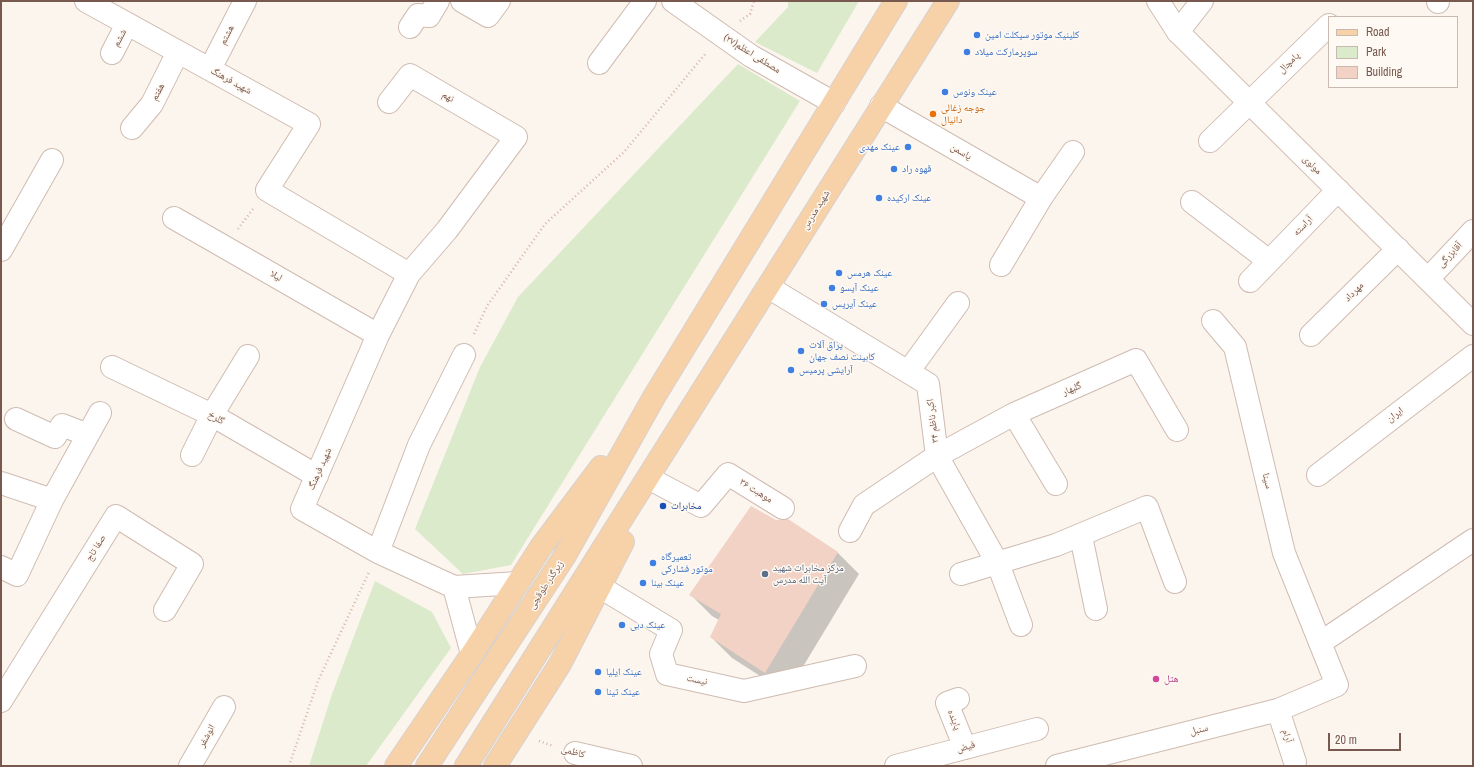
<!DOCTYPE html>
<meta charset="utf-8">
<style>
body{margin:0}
#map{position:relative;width:1474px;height:767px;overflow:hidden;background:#fcf5ed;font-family:"Archivo Narrow",sans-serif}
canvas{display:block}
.frame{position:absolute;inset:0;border:2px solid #78594f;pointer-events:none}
.legend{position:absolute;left:1328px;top:16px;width:130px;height:72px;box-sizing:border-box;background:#fef9f3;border:1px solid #c8b9b1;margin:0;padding:5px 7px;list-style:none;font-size:12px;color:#78594f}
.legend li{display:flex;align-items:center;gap:8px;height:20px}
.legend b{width:20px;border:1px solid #c8b9b1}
.scale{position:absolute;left:1328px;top:733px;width:73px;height:18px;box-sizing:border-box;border:2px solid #78594f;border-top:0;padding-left:5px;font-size:12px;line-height:14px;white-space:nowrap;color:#78594f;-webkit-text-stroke:3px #fef9f3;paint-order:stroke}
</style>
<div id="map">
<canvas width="1474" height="767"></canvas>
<div class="frame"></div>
<ul class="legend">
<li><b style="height:5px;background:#f7d2a9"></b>Road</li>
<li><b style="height:11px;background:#dbeacb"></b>Park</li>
<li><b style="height:11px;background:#f1d2c5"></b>Building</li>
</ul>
<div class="scale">20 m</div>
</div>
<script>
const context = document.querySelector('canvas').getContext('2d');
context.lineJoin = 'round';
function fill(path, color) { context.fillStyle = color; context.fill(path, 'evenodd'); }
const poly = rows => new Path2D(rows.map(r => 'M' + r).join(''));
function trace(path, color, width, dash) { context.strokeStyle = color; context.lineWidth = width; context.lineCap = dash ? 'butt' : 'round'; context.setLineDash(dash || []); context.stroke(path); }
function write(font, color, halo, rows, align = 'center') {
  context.font = font + ' "Archivo Narrow","Noto Naskh Arabic",sans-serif'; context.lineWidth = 3; context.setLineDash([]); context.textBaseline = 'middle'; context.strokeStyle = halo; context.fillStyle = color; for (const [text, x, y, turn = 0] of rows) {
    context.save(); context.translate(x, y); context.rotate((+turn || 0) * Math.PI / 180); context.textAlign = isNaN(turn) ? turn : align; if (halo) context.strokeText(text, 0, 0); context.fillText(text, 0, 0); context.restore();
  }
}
const green = poly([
 [788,1,859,1,817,73,755,42,788,7],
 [738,64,800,101,511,565,463,574,415,529,480,367,518,297],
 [375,581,432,612,451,648,366,766,309,766,332,694]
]);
const shadow = poly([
 [788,520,838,553,859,574,787,693,732,658,711,637,719,620,712,616,691,595,776,521]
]);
const building = poly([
 [751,506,776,520,788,519,838,552,765,673,710,637,721,614,689,595]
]);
const path = poly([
 [740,21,750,14,754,1],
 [238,229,253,209],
 [474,334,487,306,545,224,624,152,706,53],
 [539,741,553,746],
 [289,766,318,681,369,572]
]);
const street = poly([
 [86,1,309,124,267,190,409,274],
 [462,1,488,16,499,1],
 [673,1,751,56,834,103],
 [1438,1,1438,2],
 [410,27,418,15,429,16,438,1],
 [1178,32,1202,1],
 [112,53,127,24],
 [599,63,645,1],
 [210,69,245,1],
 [389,102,410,75,516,137,447,230,409,274,378,335,302,509,378,552,454,587,518,583],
 [881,106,1041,198],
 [132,128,152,104,178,52],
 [1210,141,1329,25],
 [1192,202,1269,261],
 [174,218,378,335],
 [1,250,52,160],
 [1001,265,1041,198,1073,152],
 [1428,279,1473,231],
 [1250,281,1338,190],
 [768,287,928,384,937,456,998,564,1021,625],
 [1311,335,1398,249],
 [112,367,212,415,317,476],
 [908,372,958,303],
 [1014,414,1056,484],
 [16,419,55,437,62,425,88,435],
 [192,455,212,415,248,356],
 [1318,475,1473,356],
 [654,481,701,506,728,474,783,508],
 [1,483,52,500],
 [850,531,864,505,937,456,1014,414,1136,360,1177,430],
 [1081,536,1096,609],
 [378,552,419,445,464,355],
 [1,567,17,575,52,500,100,413],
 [961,574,1056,545,1147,507,1175,582],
 [454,587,472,654],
 [600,587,671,630,661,654,667,674,744,691,855,666],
 [1320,643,1473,540],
 [958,699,947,703,965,748],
 [1,701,116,516,192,564,165,610],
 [1278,710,1295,762],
 [575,753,631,766],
 [190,766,224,707],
 [896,766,1037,729],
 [1057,766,1278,710,1337,685,1284,553,1235,347,1213,321]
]);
const secondary = poly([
 [1158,1,1178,32,1473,324]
]);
const primary = poly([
 [396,766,472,654,541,547,601,467],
 [427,766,564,557,654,397,896,1],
 [466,766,948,1],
 [495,766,560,664,623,542]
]);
const markers = [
 [977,35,4,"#3f7fe0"],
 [967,52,4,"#3f7fe0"],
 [945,92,4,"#3f7fe0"],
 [933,114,4,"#e8710a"],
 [908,147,4,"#3f7fe0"],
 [894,169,4,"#3f7fe0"],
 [879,198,4,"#3f7fe0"],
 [839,273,4,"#3f7fe0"],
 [832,288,4,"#3f7fe0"],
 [824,304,4,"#3f7fe0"],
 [801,351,4,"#3f7fe0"],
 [791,370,4,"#3f7fe0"],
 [663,506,4,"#1a4fb4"],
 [653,563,4,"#3f7fe0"],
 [765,574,4,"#5c6f8a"],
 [643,583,4,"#3f7fe0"],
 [622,625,4,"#3f7fe0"],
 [598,672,4,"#3f7fe0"],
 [1156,679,4,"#d1479c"],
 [598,692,4,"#3f7fe0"]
];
const streetNames = [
 ["هشتم",227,35,-63],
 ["ششم",120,38,-62],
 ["مصطفی اعظم(۲۷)",752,54,32],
 ["پامچال",1289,63,-44],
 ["شهید فرهنگ",231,81,29],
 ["هفتم",158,92,-63],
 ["نهم",448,97,30],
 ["یاسمن",961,152,30],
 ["مولوی",1312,165,45],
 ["شهید مدرس",816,210,-58],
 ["آراسته",1303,226,-46],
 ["آقابزرگی",1450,255,-47],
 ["لیلا",276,276,30],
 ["مهرداد",1354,292,-45],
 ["گلبهار",1072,389,-24],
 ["ایران",1395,415,-37],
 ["گلرخ",216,418,29],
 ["۳۴ اکبر ناظم",933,421,-97],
 ["شهید فرهنگ",320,469,-66],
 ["سینا",1267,481,77],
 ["۳۶ موهبت",756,491,32],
 ["صفا تاج",96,548,-58],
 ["زیرگذر طوقچی",546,585,-57],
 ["نیست",697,680,12],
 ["پاینده",954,720,69],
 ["سنبل",1199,730,-14],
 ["انوشفر",207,736,-61],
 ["آرام",1287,736,72],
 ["فیض",966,747,-16],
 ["کاظمی",573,752,16]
];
const shopNames = [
 ["کلینیک موتور سیکلت امین",985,35],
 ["سوپرمارکت میلاد",975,52],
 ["عینک ونوس",953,92],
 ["عینک مهدی",900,147,"right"],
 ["قهوه راد",902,169],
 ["عینک ارکیده",887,198],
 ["عینک هرمس",847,273],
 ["عینک آیسو",840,288],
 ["عینک آیریس",832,304],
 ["یراق آلات",809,345],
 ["کابینت نصف جهان",809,357],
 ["آرایشی پرمیس",799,370],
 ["تعمیرگاه",661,557],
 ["موتور فشارکی",661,569],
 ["عینک بینا",651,583],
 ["عینک دبی",630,625],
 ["عینک ایلیا",606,672],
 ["عینک تینا",606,692]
];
const foodNames = [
 ["جوجه زغالی",941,108],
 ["دانیال",941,120]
];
const transitNames = [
 ["مخابرات",671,506]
];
const serviceNames = [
 ["مرکز مخابرات شهید",773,568],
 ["آیت الله مدرس",773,580]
];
const hotelNames = [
 ["هتل",1164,679]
];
fill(green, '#dbeacb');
fill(shadow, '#0003');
fill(building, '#f1d2c5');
trace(street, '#cfbbb1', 24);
trace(secondary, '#d4bdb2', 24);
trace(primary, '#d9d1ce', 24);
trace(path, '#d6b5a7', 2.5, [1, 3]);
trace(street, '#fff', 22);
trace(secondary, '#fff', 22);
trace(primary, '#f7d2a9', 22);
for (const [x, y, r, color] of markers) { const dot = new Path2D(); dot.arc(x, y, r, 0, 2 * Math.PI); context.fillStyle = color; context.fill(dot); trace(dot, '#fef9f3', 1.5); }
write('10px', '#78594f', '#fef9f3', streetNames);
write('10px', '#366cbe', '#fef9f3', shopNames, 'left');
write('10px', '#c56008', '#fef9f3', foodNames, 'left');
write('10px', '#164399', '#fef9f3', transitNames, 'left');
write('10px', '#4e5e75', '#fef9f3', serviceNames, 'left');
write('10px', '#b23c85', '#fef9f3', hotelNames, 'left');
</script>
